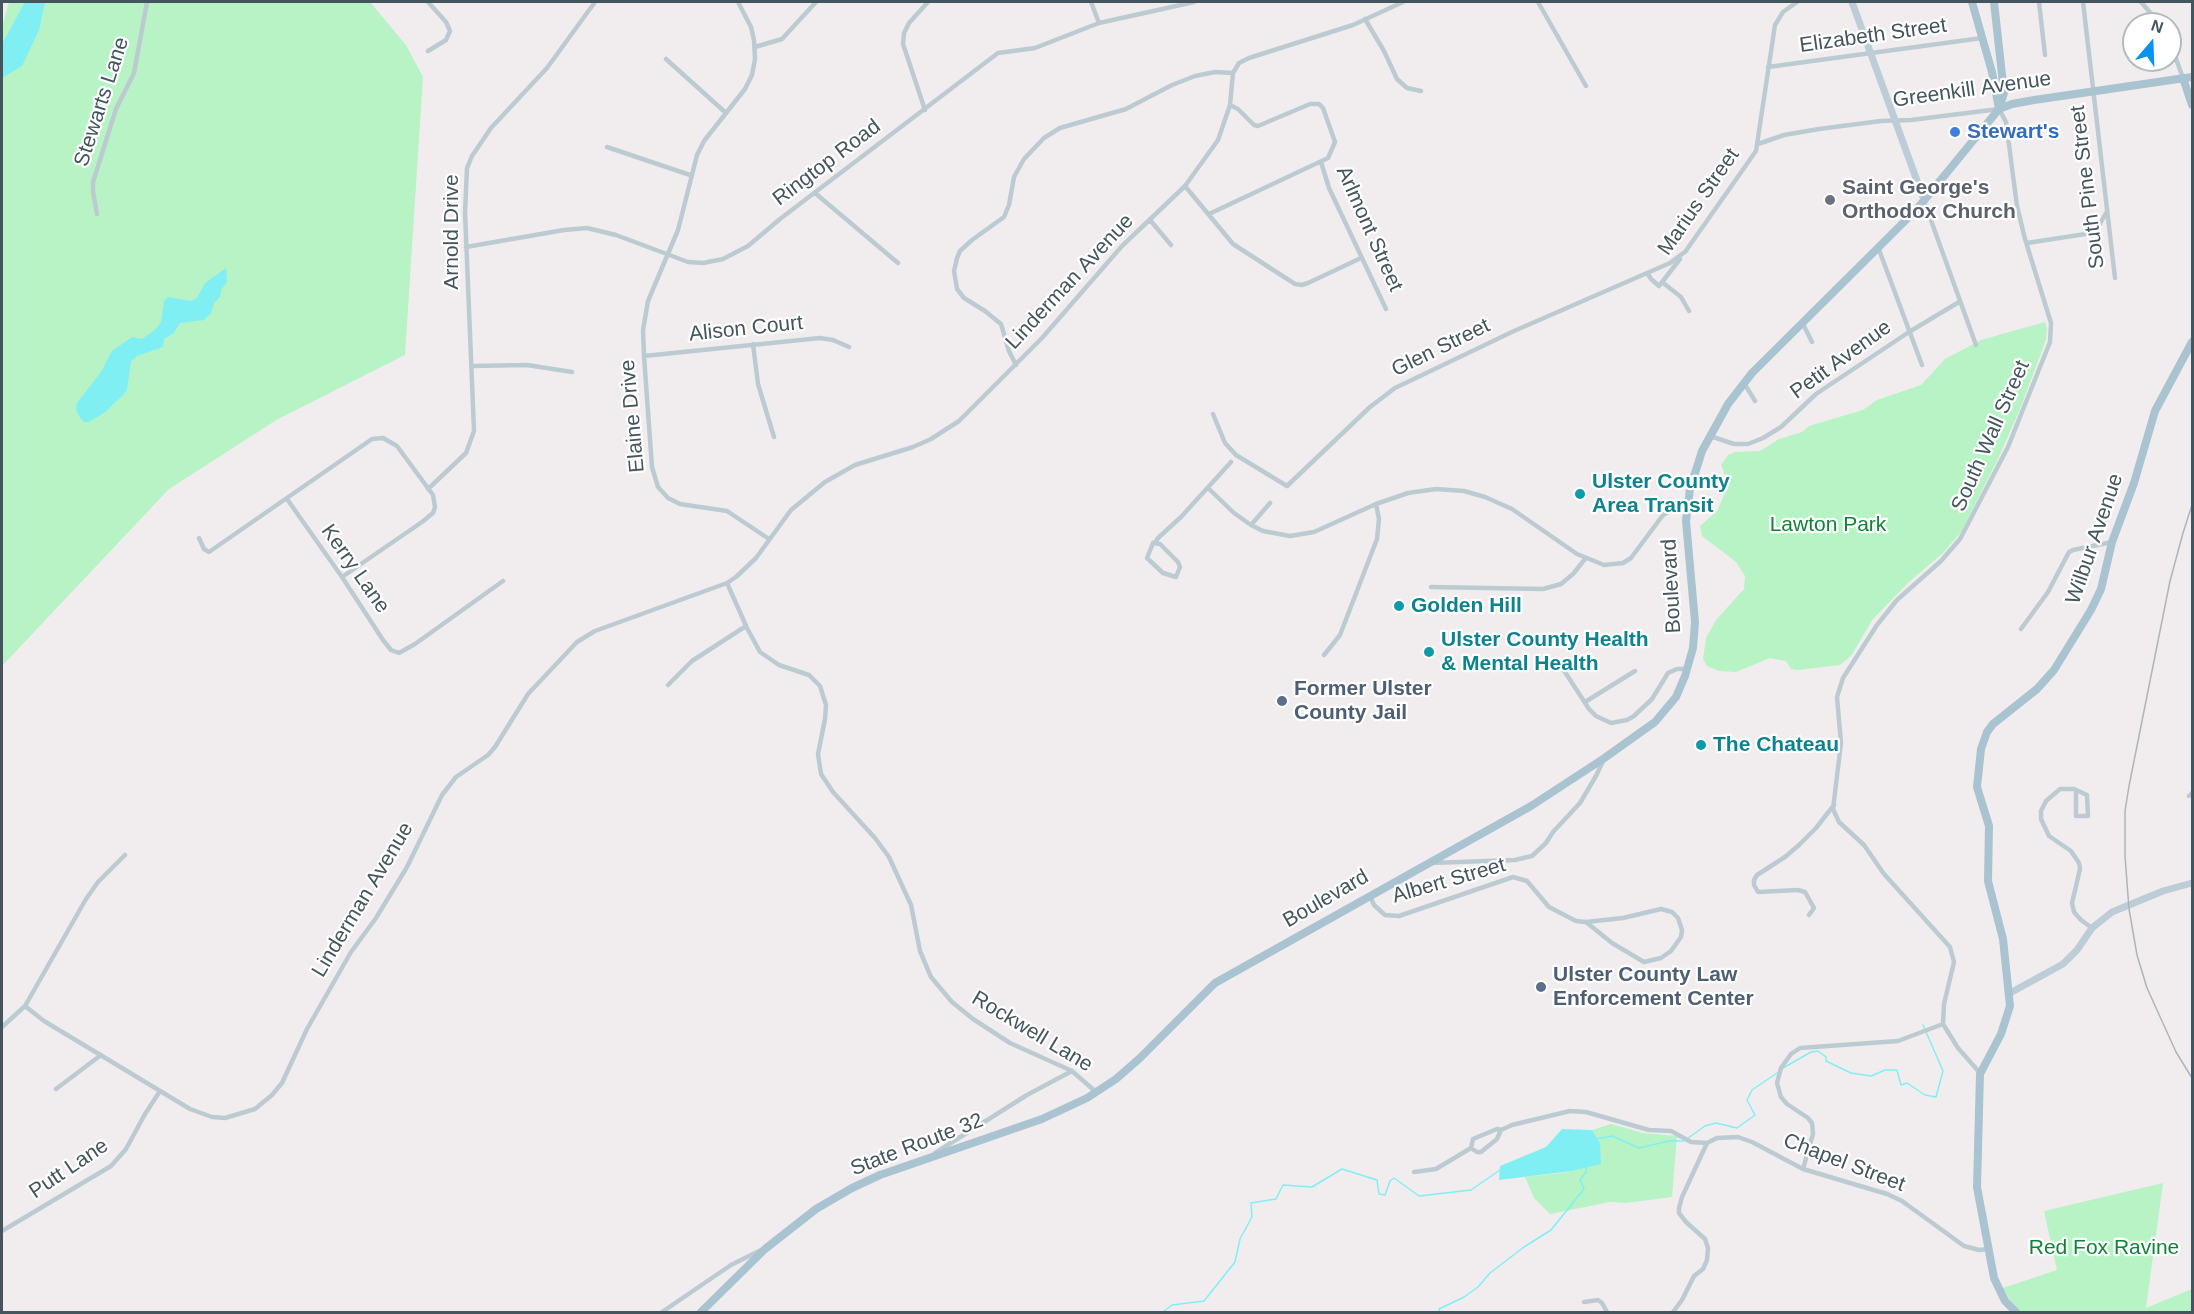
<!DOCTYPE html>
<style>
body{margin:0}
#map{position:relative;width:2194px;height:1314px;overflow:hidden;background:#f1edee;font-family:Arial,sans-serif}
canvas{display:block}
.frame{position:absolute;inset:0;border:3px solid #44555d;pointer-events:none}
.north{position:absolute;left:2122px;top:12px;width:60px;height:60px;box-sizing:border-box;background:#fff;border:2px solid #b4bbbe;border-radius:50%;rotate:19deg;font-size:16px;font-weight:700;line-height:24px;text-align:center;color:#44555d}
.north::after{content:'';display:block;margin:auto;width:21px;height:27px;background:#0893f0;clip-path:polygon(50% 0,100% 100%,50% 72%,0 100%)}
</style>
<div id="map">
<canvas width="2194" height="1314"></canvas>
<div class="frame"></div>
<div class="north">N</div>
</div>
<script>
const context = document.querySelector('canvas').getContext('2d');
context.lineJoin = 'round';
function fill(path, color) { context.fillStyle = color; context.fill(path, 'evenodd'); }
const poly = rows => new Path2D(rows.map(r => 'M' + r).join(''));
function trace(path, color, width, dash) { context.strokeStyle = color; context.lineWidth = width; context.lineCap = dash ? 'butt' : 'round'; context.setLineDash(dash || []); context.stroke(path); }
function write(font, color, halo, rows, align = 'center') {
  context.font = font + ' Arial,sans-serif'; context.lineWidth = 4.5; context.setLineDash([]); context.textBaseline = 'middle'; context.strokeStyle = halo; context.fillStyle = color; for (const [text, x, y, turn = 0] of rows) {
    context.save(); context.translate(x, y); context.rotate((+turn || 0) * Math.PI / 180); context.textAlign = isNaN(turn) ? turn : align; if (halo) context.strokeText(text, 0, 0); context.fillText(text, 0, 0); context.restore();
  }
}
const green = poly([
 [9,2,370,2,406,45,423,77,405,355,278,419,169,489,2,666,2,27],
 [2045,322,2047,329,2046,340,2020,409,1997,461,1961,532,1943,553,1909,582,1873,619,1851,656,1840,665,1797,670,1791,669,1786,661,1770,658,1736,672,1719,671,1707,666,1703,659,1706,638,1716,620,1744,589,1745,576,1736,562,1702,536,1700,526,1717,511,1722,500,1726,489,1724,472,1721,465,1728,455,1735,452,1760,451,1779,439,1802,432,1809,426,1863,410,1877,400,1921,385,1945,359,1981,340],
 [1611,1124,1643,1133,1677,1136,1672,1197,1626,1203,1610,1202,1550,1214,1534,1198,1525,1177,1569,1172,1600,1143,1592,1130],
 [2163,1183,2146,1308,2192,1289,2192,1312,2021,1312,2009,1299,2003,1288,2057,1270,2044,1211]
]);
const water = poly([
 [25,2,45,2,39,30,22,66,2,78,2,44],
 [226,268,227,282,221,290,220,297,214,303,211,313,204,320,180,323,174,333,164,339,163,347,137,356,131,361,127,390,123,395,104,413,89,422,84,422,81,419,76,410,77,403,101,372,112,351,132,337,142,339,156,329,161,322,164,301,168,297,191,301,197,298,205,283],
 [1562,1129,1592,1130,1600,1143,1601,1164,1572,1171,1499,1180,1500,1166,1546,1147]
]);
const stream = poly([
 [1783,1068,1811,1052,1818,1051,1826,1057,1826,1061,1851,1073,1871,1076,1885,1070,1897,1070,1901,1085,1907,1083,1925,1095,1936,1097,1943,1071,1923,1025],
 [1596,1139,1612,1136,1639,1148,1669,1141,1684,1141,1705,1126,1716,1123,1737,1128,1755,1115,1747,1100,1752,1090,1777,1073],
 [1163,1312,1172,1305,1204,1301,1235,1262,1240,1239,1252,1217,1251,1203,1276,1199,1283,1185,1312,1187,1342,1169,1377,1180,1379,1194,1385,1195,1390,1181,1394,1178,1419,1196,1471,1190,1500,1170],
 [1440,1312,1439,1309,1464,1297,1478,1287,1490,1273,1524,1247,1551,1230,1584,1189,1580,1180,1586,1172,1586,1168]
]);
const street = poly([
 [428,2,446,22,450,31,446,40,428,51],
 [738,2,751,27,754,40,755,59,752,75,745,89,704,141,697,155,678,230,648,301,643,330,644,356,652,467,658,487,668,498,680,504,727,511,769,539],
 [1091,2,1099,23],
 [1538,2,1586,86],
 [2039,2,2045,55],
 [2083,2,2115,278],
 [2141,2,2160,24],
 [1365,19,1384,51,1397,79,1407,88,1421,91],
 [2170,42,2183,78],
 [755,47,782,39,816,2],
 [666,59,726,113],
 [1768,67,1982,38],
 [925,110,903,44,904,33,909,23,928,2],
 [1758,144,1784,135,1819,129,1881,121,1911,120,1999,109,2006,122,2017,206,2025,239,2051,323,2050,342,2008,447,1960,539,1941,561,1897,600,1877,625,1843,678,1837,697,1841,743,1833,809,1839,822,1864,845,1884,874,1950,947,1954,962,1944,1004,1943,1024,1958,1048,1980,1073],
 [607,147,690,175],
 [1321,162,1329,188,1386,309],
 [1185,186,1233,244,1295,284,1302,285,1308,283,1361,258],
 [815,193,898,263],
 [1924,201,1976,345],
 [97,214,93,192,93,182,116,109,134,73,147,2],
 [1209,214,1328,158,1335,142,1323,108,1319,104,1310,104,1258,126,1254,125,1238,109,1230,105],
 [1150,220,1171,245],
 [2027,243,2092,233,2097,229,2106,213],
 [466,247,564,230,587,228,616,235,688,262,703,263,723,259,748,246,780,219,998,53,1035,48,1099,23,1194,2],
 [1878,247,1922,365],
 [1685,252,1756,151,1775,25,1783,12,1797,2],
 [1648,274,1651,279,1659,286,1680,259],
 [1662,282,1681,297,1689,311],
 [1802,322,1812,342],
 [753,344,758,384,774,437],
 [644,356,820,338,833,340,849,347],
 [1016,365,1009,351,1001,324,985,311,964,298,957,289,954,271,957,258,960,251,972,240,1004,217,1009,205,1014,177,1024,159,1044,138,1060,128,1126,109,1172,85,1195,76,1215,72,1233,73],
 [472,366,527,365,572,372],
 [1744,383,1755,401],
 [1213,414,1225,443,1236,455,1287,486,1370,407,1395,388,1514,331,1670,263,1686,251],
 [1710,436,1734,444,1748,444,1763,438,1781,427,1816,394,1909,332,1959,302],
 [1208,488,1234,513,1251,525,1263,531,1290,536,1314,532,1376,504,1408,493,1436,489,1464,491,1485,497,1512,509,1577,554,1604,565,1623,563,1631,558,1663,515,1672,510,1687,508],
 [428,489,466,453,474,431,465,212,467,168,472,156,491,128,547,68,595,2],
 [287,499,342,577,383,640,391,650,399,653,415,644,503,581],
 [1251,525,1270,503],
 [199,538,204,549,209,552,372,439,383,438,397,446,433,495,435,507,433,513,422,522,342,577],
 [1153,543,1160,544,1178,562,1180,567,1176,577,1163,573,1147,558,1153,543],
 [1155,543,1158,538,1181,517,1231,462],
 [727,583,747,628,760,652,779,665,809,675,820,686,826,705,825,719,818,754,821,774,833,792,875,838,889,857,911,905,920,951,931,977,952,1002,973,1019,1010,1043,1072,1071,1096,1092],
 [1431,587,1543,589,1561,584,1573,574,1585,559],
 [2021,629,2048,592,2069,552,2073,550,2112,542],
 [1324,655,1340,635,1377,539,1379,519,1376,504],
 [1563,669,1589,709,1596,716,1611,723,1627,720,1634,716,1652,699,1668,673,1677,669,1687,669],
 [668,685,692,661,746,626],
 [1585,702,1635,671],
 [2076,790,2076,816,2088,816,2087,795,2074,789,2060,789,2046,801,2041,811,2041,819,2049,836,2071,851,2079,863,2080,869,2072,903,2074,912,2081,920,2092,928],
 [2189,796,2192,793],
 [1430,863,1515,860,1532,856,1546,843,1553,832,1580,803,1596,776,1603,761],
 [1370,896,1374,905,1385,915,1399,916,1513,877,1527,881,1549,907,1576,921,1586,922,1623,918,1661,909,1672,912,1678,918,1682,930,1681,937,1671,951,1661,958,1644,962,1612,943,1586,922],
 [1809,915,1814,908,1805,892,1798,890,1758,892,1754,885,1754,880,1757,875,1785,857,1799,845,1816,828,1834,805],
 [25,1006,44,1021,190,1109,212,1117,225,1118,255,1109,272,1095,282,1083,307,1029,351,952,376,918,407,867,442,795,456,777,488,755,495,747,528,694,577,642,595,631,727,583,736,577,756,558,791,510,825,482,855,465,913,447,931,439,959,421,1042,338,1122,246,1185,186,1218,140,1230,105,1233,73,1239,63,1249,58,1353,25,1403,2],
 [2,1027,25,1006,86,899,98,882,125,855],
 [56,1089,101,1055],
 [1471,1148,1477,1152,1481,1152,1497,1139,1501,1130,1512,1125,1570,1111,1586,1112,1649,1130,1671,1131,1691,1142,1707,1143,1717,1138,1738,1137,1752,1142,1803,1169,1887,1194,1902,1201,1964,1246,1979,1250,1989,1249],
 [1471,1148,1473,1139,1497,1129,1501,1130],
 [935,1153,1027,1095,1072,1071],
 [1803,1169,1813,1134,1812,1123,1808,1118,1787,1104,1781,1097,1777,1083,1781,1068,1791,1054,1800,1048,1898,1041,1943,1024],
 [1414,1172,1436,1169,1471,1148],
 [2,1231,111,1166,126,1149,145,1114,160,1091],
 [1584,1302,1598,1300,1602,1303,1607,1312],
 [662,1312,731,1265,761,1250],
 [1673,1312,1682,1300,1694,1276,1703,1269,1707,1260,1708,1248,1705,1239,1686,1222,1679,1213,1679,1208,1682,1197,1707,1143]
]);
const secondary = poly([
 [1852,2,1924,200],
 [2010,993,2063,964,2077,950,2092,928,2112,912,2163,891,2192,883]
]);
const primary = poly([
 [1972,2,1992,72,1999,109],
 [2183,78,2192,105],
 [1999,109,2012,104,2034,100,2192,77],
 [701,1312,765,1249,816,1209,852,1188,880,1175,1042,1119,1087,1098,1116,1079,1140,1058,1215,983,1531,806,1603,759,1655,722,1676,697,1685,676,1693,648,1695,622,1686,521,1690,489,1702,451,1728,404,1752,373,1917,209,1999,109,2004,93,1994,2],
 [2016,1312,2005,1301,1994,1278,1977,1187,1980,1074,2001,1034,2010,1006,2003,939,1988,881,1989,826,1977,787,1981,749,1987,732,1993,724,2037,689,2054,670,2091,610,2101,589,2112,542,2134,483,2155,411,2192,342]
]);
const rail = poly([
 [2192,505,2183,533,2170,581,2129,786,2125,811,2125,856,2129,909,2137,955,2147,988,2176,1052,2192,1078]
]);
const markers = [
 [1955,132,6,"#3f7fe0"],
 [1830,200,6,"#6b7280"],
 [1580,494,6,"#0f9aa8"],
 [1399,606,6,"#0f9aa8"],
 [1429,652,6,"#0f9aa8"],
 [1282,701,6,"#5c6f8a"],
 [1701,745,6,"#0f9aa8"],
 [1541,987,6,"#5c6f8a"]
];
const streetNames = [
 ["Elizabeth Street",1873,36,-8],
 ["Greenkill Avenue",1972,90,-8],
 ["Stewarts Lane",102,102,-72],
 ["Ringtop Road",827,163,-37],
 ["South Pine Street",2088,187,-97],
 ["Marius Street",1699,202,-55],
 ["Arlmont Street",1369,229,66],
 ["Arnold Drive",452,232,-90],
 ["Linderman Avenue",1070,282,-47],
 ["Alison Court",746,329,-6],
 ["Glen Street",1441,348,-26],
 ["Petit Avenue",1841,360,-36],
 ["Elaine Drive",633,416,-95],
 ["South Wall Street",1991,436,-66],
 ["Wilbur Avenue",2095,539,-71],
 ["Kerry Lane",355,569,55],
 ["Boulevard",1672,586,-93],
 ["Albert Street",1449,881,-16],
 ["Boulevard",1326,899,-30],
 ["Linderman Avenue",363,900,-59],
 ["Rockwell Lane",1032,1032,31],
 ["State Route 32",917,1145,-21],
 ["Chapel Street",1844,1163,21],
 ["Putt Lane",69,1169,-34]
];
const shopNames = [
 ["Stewart's",1967,132]
];
const worshipNames = [
 ["Saint George's",1842,188],
 ["Orthodox Church",1842,212]
];
const cultureNames = [
 ["Ulster County",1592,482],
 ["Area Transit",1592,506],
 ["Golden Hill",1411,606],
 ["Ulster County Health",1441,640],
 ["& Mental Health",1441,664],
 ["The Chateau",1713,745]
];
const parkNames = [
 ["Lawton Park",1828,525],
 ["Red Fox Ravine",2104,1248]
];
const serviceNames = [
 ["Former Ulster",1294,689],
 ["County Jail",1294,713],
 ["Ulster County Law",1553,975],
 ["Enforcement Center",1553,999]
];
fill(green, '#b7f3c4');
fill(water, '#80eff4');
trace(stream, '#80eff4', 1.5);
trace(street, '#bccbd1', 4.5);
trace(secondary, '#bccdd7', 7);
trace(primary, '#aac3d0', 8);
trace(rail, '#afb4b9', 1.5);
for (const [x, y, r, color] of markers) { const dot = new Path2D(); dot.arc(x, y, r, 0, 2 * Math.PI); context.fillStyle = color; context.fill(dot); trace(dot, '#fff', 2); }
write('21px', '#44555d', '#fff', streetNames);
write('bold 21px', '#366cbe', '#fff', shopNames, 'left');
write('bold 21px', '#5b616d', '#fff', worshipNames, 'left');
write('bold 21px', '#0d838f', '#fff', cultureNames, 'left');
write('21px', '#0e8536', '#fff', parkNames);
write('bold 21px', '#4e5e75', '#fff', serviceNames, 'left');
</script>
